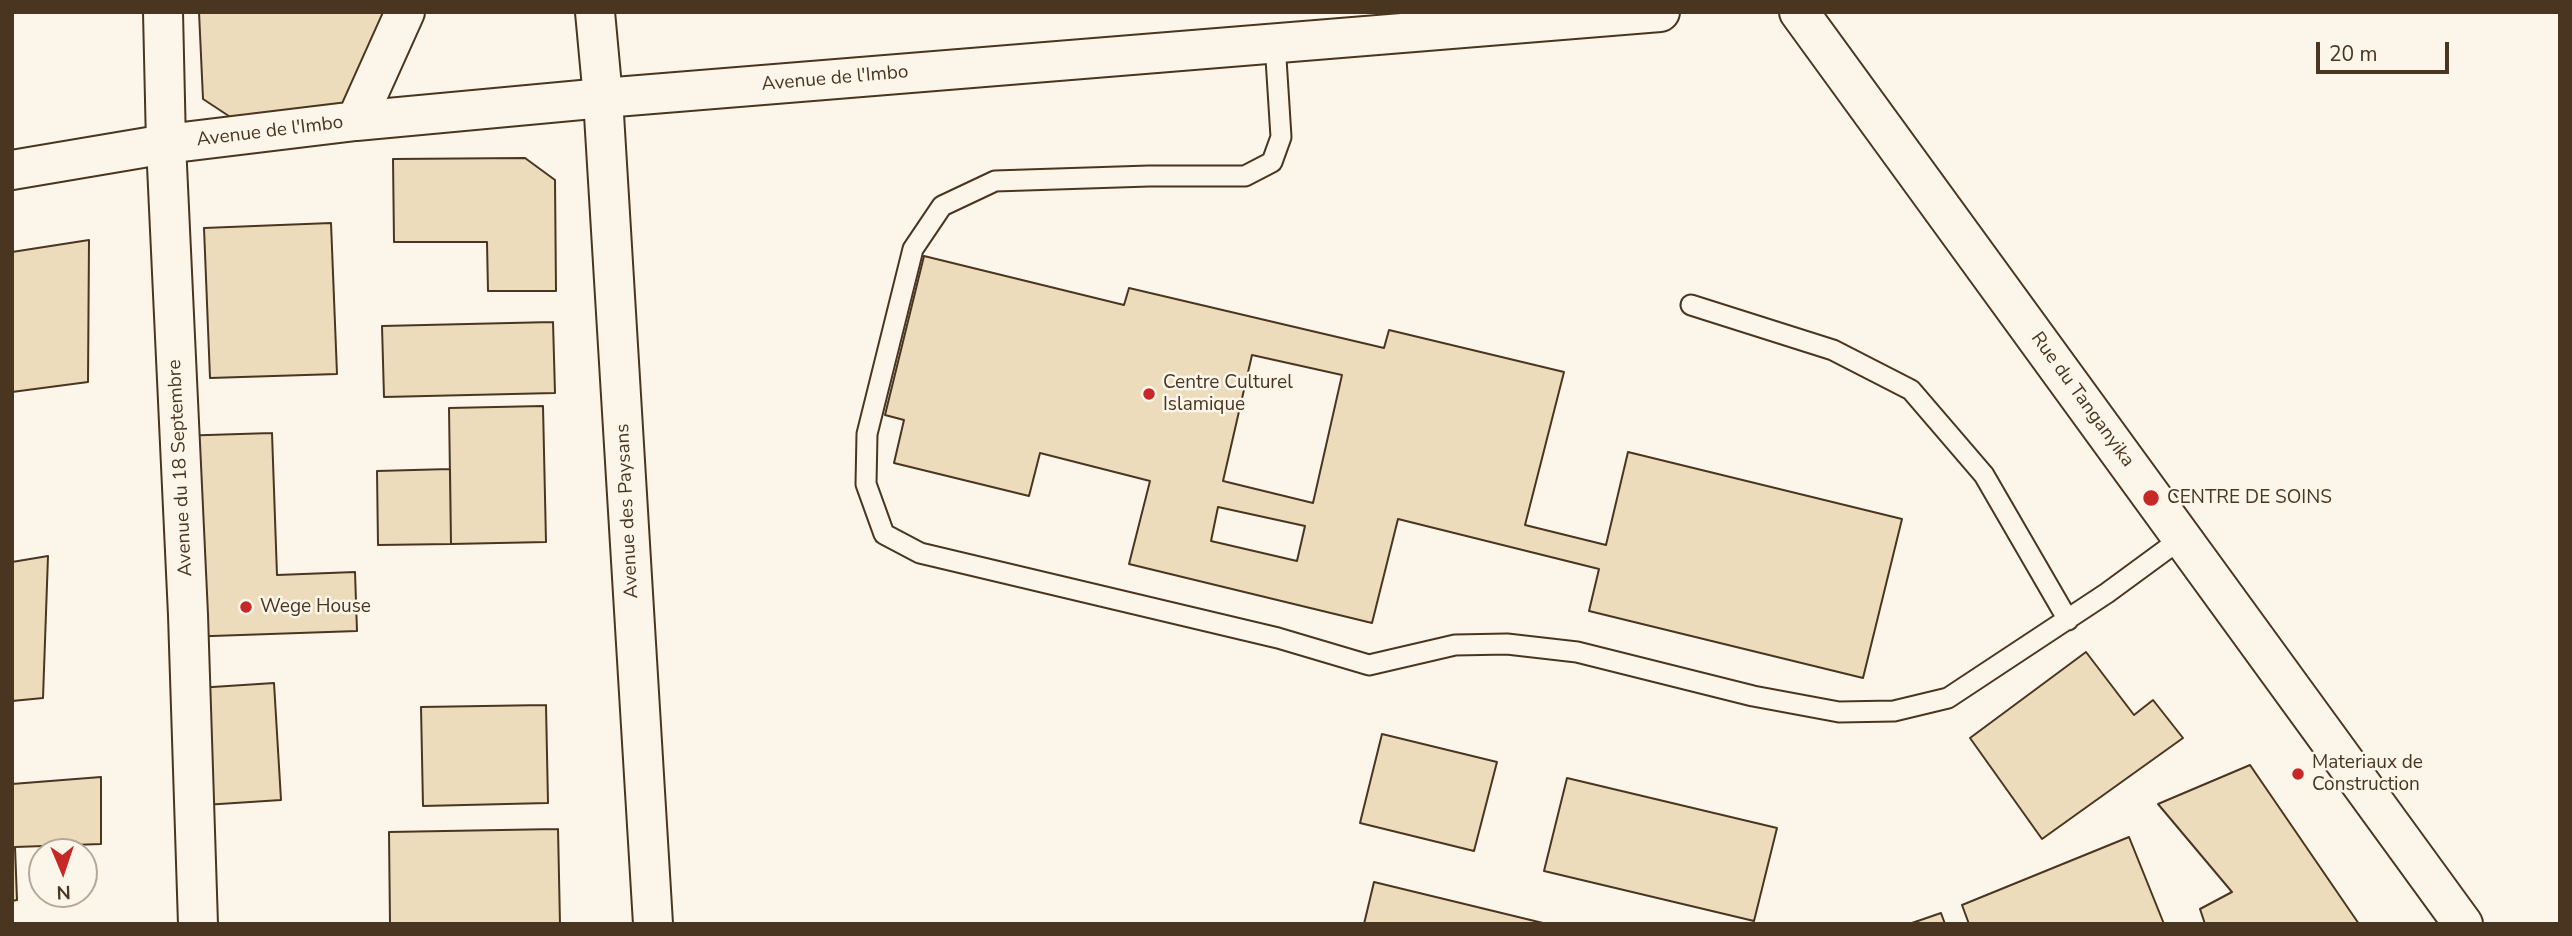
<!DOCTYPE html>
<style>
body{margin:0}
#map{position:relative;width:2572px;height:936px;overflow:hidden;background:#fbf6e9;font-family:"Nunito Sans",sans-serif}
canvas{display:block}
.frame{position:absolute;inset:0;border:14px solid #4a3520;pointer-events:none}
.north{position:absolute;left:28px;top:838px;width:70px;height:70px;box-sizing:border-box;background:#fbf6e9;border:2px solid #b4a999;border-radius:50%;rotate:178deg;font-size:19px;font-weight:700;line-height:28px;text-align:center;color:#4a3520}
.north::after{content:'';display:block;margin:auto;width:24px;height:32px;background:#c62828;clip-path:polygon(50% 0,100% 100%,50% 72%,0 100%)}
.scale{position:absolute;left:2316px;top:42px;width:133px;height:32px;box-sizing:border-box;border:4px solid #4a3520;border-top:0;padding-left:9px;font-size:21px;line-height:24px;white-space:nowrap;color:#4a3520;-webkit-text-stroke:5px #fbf6e9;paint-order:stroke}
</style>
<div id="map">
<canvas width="2572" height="936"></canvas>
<div class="frame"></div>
<div class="north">N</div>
<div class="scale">20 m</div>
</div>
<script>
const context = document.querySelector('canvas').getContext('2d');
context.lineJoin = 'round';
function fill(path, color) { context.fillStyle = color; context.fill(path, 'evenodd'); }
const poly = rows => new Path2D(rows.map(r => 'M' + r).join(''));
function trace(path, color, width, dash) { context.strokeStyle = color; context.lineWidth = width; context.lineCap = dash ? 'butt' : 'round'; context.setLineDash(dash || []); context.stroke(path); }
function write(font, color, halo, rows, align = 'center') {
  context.font = font + ' "Nunito Sans",sans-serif'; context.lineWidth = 5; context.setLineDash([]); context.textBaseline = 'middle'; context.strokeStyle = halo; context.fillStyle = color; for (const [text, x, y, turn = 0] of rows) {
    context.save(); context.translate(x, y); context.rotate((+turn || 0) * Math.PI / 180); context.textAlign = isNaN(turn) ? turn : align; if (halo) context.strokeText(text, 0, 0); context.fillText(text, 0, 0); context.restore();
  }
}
const building = poly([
 [199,12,389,12,362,83,313,133,244,126,203,99,199,12],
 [525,158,555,180,556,291,488,291,487,242,394,242,393,159,525,158],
 [331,223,337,374,210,378,204,228,331,223],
 [89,240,88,382,12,392,12,252,89,240],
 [924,256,1124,305,1129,288,1384,348,1389,330,1564,372,1525,525,1606,545,1628,452,1902,519,1863,678,1589,611,1599,569,1398,519,1372,623,1129,564,1150,481,1040,453,1029,496,894,463,904,420,885,415,924,256],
 [1252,355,1342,375,1313,503,1223,481,1252,355],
 [1218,507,1305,526,1297,561,1211,541,1218,507],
 [553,322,555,393,384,397,382,326,553,322],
 [543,406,546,542,451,544,449,408,543,406],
 [272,433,277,575,355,572,357,631,183,637,176,436,272,433],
 [450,469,451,544,378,545,377,471,450,469],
 [48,556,43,698,12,701,12,562,48,556],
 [2086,652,2134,715,2153,700,2183,738,2042,839,1970,738,2086,652],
 [274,683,281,800,204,805,197,688,274,683],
 [546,705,548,803,423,806,421,707,546,705],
 [1382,734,1497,762,1474,851,1360,823,1382,734],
 [2250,765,2359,924,2205,924,2200,909,2232,892,2158,804,2250,765],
 [101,777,101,844,15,847,17,900,12,901,12,784,101,777],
 [1567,778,1777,828,1754,921,1544,871,1567,778],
 [558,829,560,924,390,924,389,832,558,829],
 [2129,837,2164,924,1969,924,1962,905,2129,837],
 [1374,882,1547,924,1364,924,1374,882],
 [1941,913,1945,924,1909,924,1941,913]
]);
const service = poly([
 [1275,43,1281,137,1272,162,1245,176,1149,176,995,181,942,206,913,249,867,434,866,484,884,534,920,553,1278,638,1369,665,1455,645,1507,644,1577,652,1753,696,1839,712,1894,711,1948,698,2107,593,2182,538],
 [1691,305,1833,350,1911,390,1984,475,2068,620]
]);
const minor = poly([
 [163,12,166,144,188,615,198,924],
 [595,12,603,98,653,924],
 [1799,12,2463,924]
]);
const tertiary = poly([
 [356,121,405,12],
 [12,170,166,144,356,121,603,98,1660,12]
]);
const markers = [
 [1149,394,7,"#c62828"],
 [2151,498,9,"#c62828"],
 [246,607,7,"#c62828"],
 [2298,774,7,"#c62828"]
];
const streetNames = [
 ["Avenue de l'Imbo",835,79,-5],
 ["Avenue de l'Imbo",270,132,-7],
 ["Rue du Tanganyika",2082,400,54],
 ["Avenue du 18 Septembre",181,468,-93],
 ["Avenue des Paysans",628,511,-93]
];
const poiNames = [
 ["Centre Culturel",1163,383],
 ["Islamique",1163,405],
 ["CENTRE DE SOINS",2167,498],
 ["Wege House",260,607],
 ["Materiaux de",2312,763],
 ["Construction",2312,785]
];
fill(building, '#ecdcbc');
trace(building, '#4a3520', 2);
trace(service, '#4a3520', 23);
trace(minor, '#4a3520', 42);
trace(tertiary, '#4a3520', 42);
trace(service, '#fbf6e9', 19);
trace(minor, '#fbf6e9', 38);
trace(tertiary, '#fbf6e9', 38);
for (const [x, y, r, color] of markers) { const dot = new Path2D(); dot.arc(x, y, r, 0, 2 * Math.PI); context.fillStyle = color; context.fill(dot); trace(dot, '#fbf6e9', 2.5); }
write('19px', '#4a3520', '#fbf6e9', streetNames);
write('19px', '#4a3520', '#fbf6e9', poiNames, 'left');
</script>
